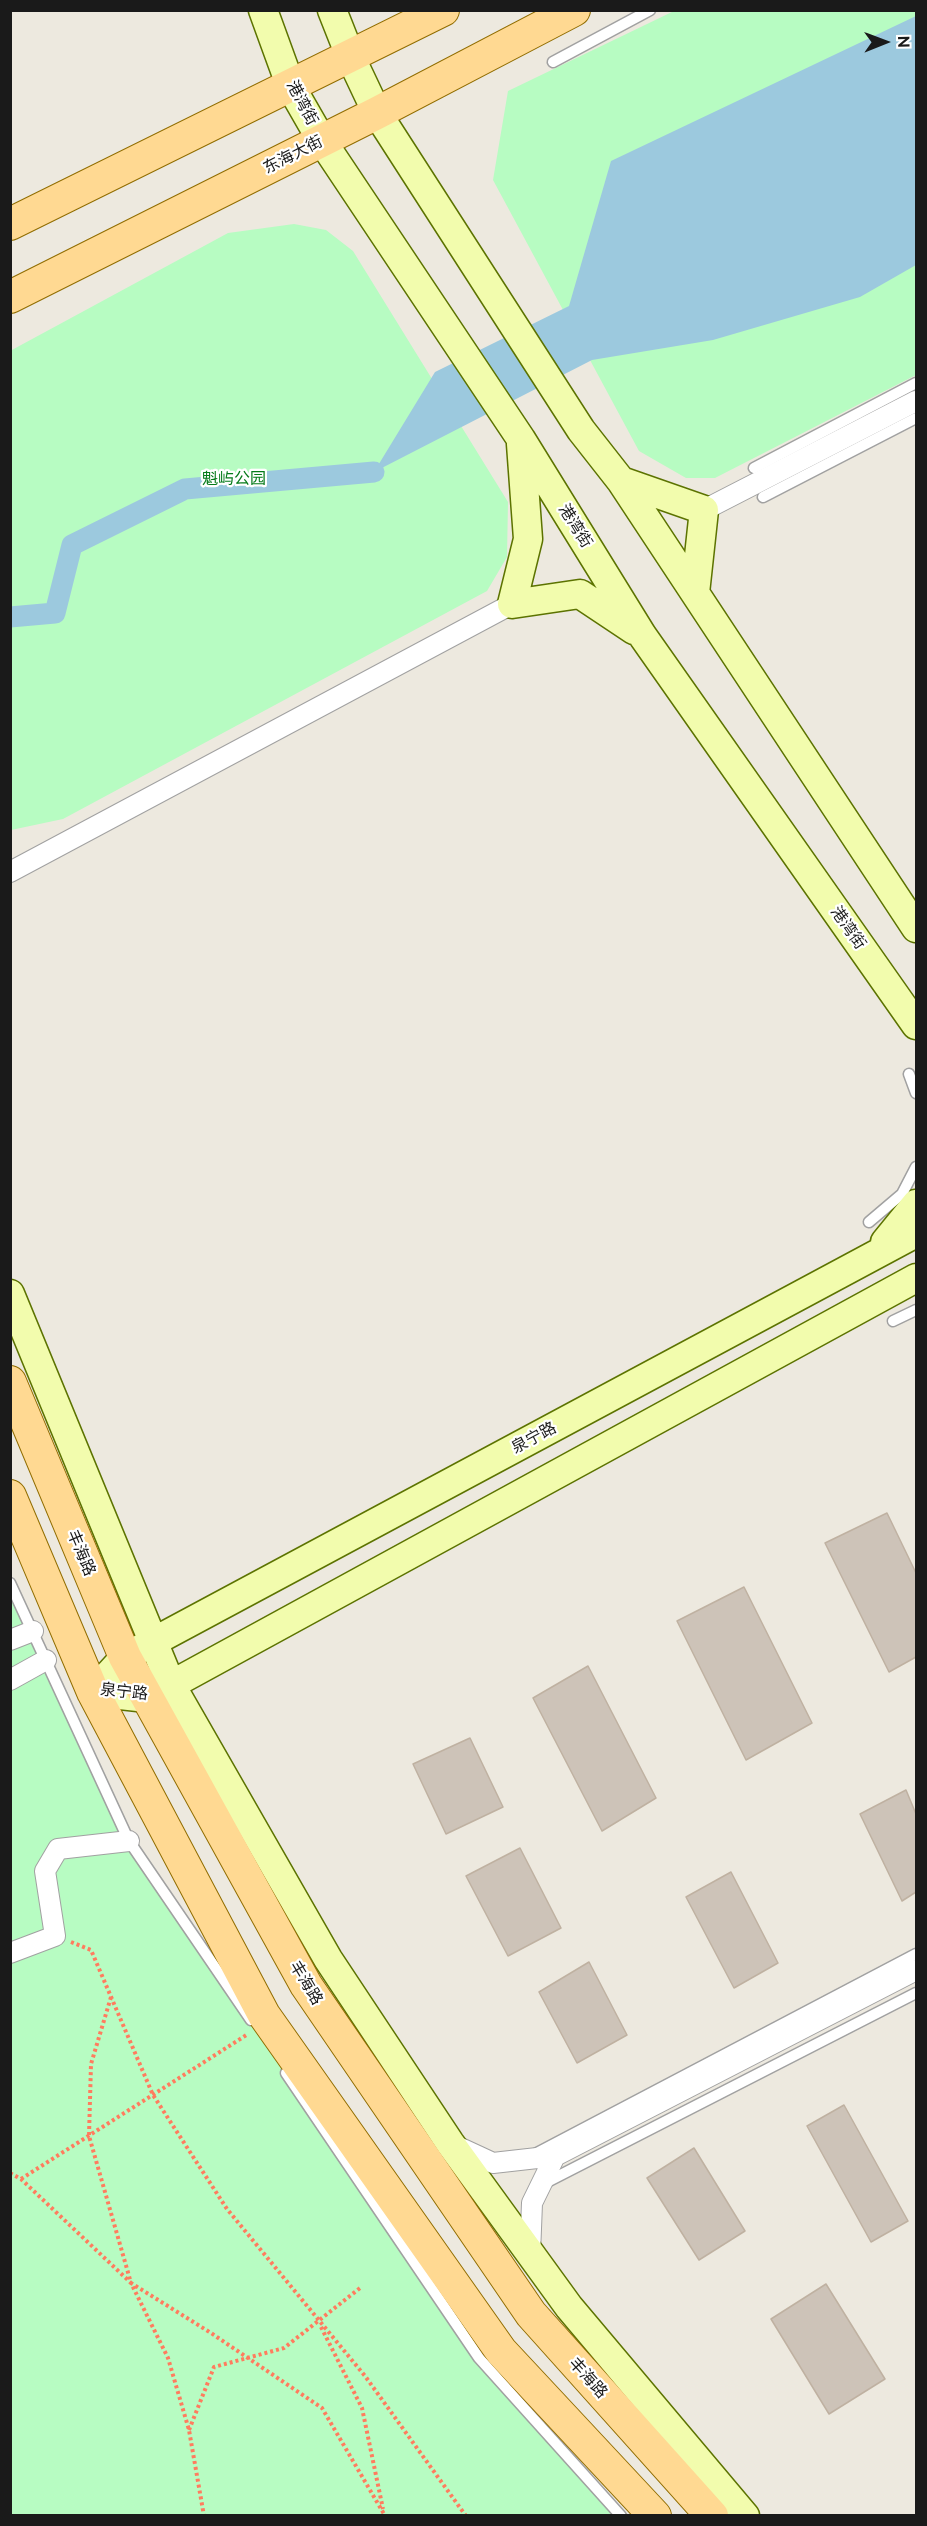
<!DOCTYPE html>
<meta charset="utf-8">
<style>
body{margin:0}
#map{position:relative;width:927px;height:2526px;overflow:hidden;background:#ede9df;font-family:Raleway,sans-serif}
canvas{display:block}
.frame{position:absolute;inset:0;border:12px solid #1a1a1a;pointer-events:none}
.north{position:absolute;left:855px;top:12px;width:60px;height:60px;-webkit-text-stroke:4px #fff;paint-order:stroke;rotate:89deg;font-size:16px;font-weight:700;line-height:24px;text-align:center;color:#1a1a1a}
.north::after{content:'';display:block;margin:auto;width:21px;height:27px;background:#1a1a1a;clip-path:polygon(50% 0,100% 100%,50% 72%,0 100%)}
</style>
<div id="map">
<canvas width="927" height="2526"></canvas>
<div class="frame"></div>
<div class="north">N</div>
</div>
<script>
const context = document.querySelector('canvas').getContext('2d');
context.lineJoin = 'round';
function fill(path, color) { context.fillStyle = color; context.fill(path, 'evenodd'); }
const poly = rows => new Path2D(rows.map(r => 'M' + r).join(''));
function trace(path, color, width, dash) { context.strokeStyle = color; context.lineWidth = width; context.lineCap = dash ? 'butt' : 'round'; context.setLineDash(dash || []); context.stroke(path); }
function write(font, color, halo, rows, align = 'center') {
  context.font = font + ' Raleway,"Noto Sans SC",sans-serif'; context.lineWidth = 4.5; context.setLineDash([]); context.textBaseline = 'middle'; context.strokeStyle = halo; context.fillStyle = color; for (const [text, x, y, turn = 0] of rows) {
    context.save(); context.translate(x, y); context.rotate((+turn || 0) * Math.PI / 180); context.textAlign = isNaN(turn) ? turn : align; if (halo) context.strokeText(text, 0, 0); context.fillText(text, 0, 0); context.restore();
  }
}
const park = poly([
 [674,11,916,11,916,375,715,478,686,478,639,451,493,180,508,91],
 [294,224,326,230,353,251,508,502,507,557,487,591,63,819,11,830,10,351,228,233],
 [10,1583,129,1841,479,2358,621,2515,11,2515]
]);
const water = poly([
 [916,16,916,265,860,297,713,340,592,360,374,472,435,372,569,306,611,161]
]);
const canal = poly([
 [10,617,55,613,72,545,185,489,374,472]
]);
const building = poly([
 [887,1513,916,1573,916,1657,889,1672,825,1543,887,1513],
 [744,1587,812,1723,746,1760,677,1621,744,1587],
 [588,1666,656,1798,602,1831,533,1698,588,1666],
 [470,1738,503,1807,446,1834,413,1764,470,1738],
 [906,1790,916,1814,916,1892,902,1901,860,1814,906,1790],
 [520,1848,561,1928,508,1956,466,1876,520,1848],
 [731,1872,778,1963,734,1988,686,1897,731,1872],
 [589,1962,627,2035,577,2063,539,1992,589,1962],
 [844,2105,908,2221,871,2242,807,2126,844,2105],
 [694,2148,745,2231,699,2260,647,2178,694,2148],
 [826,2284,885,2379,829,2414,771,2319,826,2284]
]);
const path = poly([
 [71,1942,91,1950,153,2095,227,2209,365,2376,466,2516],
 [111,1997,91,2064,89,2136,131,2283,211,2333,322,2408,384,2514],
 [10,2173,21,2179,131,2283,168,2358,189,2430,204,2516],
 [21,2179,248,2034],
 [321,2327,362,2408,383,2509],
 [189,2430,214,2367,284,2348,360,2288]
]);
const lane = poly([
 [553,62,650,10],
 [754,468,916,383],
 [763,497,916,418],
 [909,1074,916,1093],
 [869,1222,902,1194,916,1167],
 [893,1321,916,1310],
 [10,1583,129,1841,251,2020],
 [286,2073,479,2358,621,2516],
 [537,2153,916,1954],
 [543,2184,916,1993]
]);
const street = poly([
 [704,510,916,401],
 [10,872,512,604],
 [10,1640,33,1631],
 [10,1680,46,1660],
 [10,1953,55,1936,45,1871,58,1849,129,1841],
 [452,2144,493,2163,555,2156,532,2203,530,2254],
 [555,2156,916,1970]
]);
const secondary = poly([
 [263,10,291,87,322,141,521,439,642,635,916,1025],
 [332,10,351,58,377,113,581,430,621,481,916,928],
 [521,444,528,539,512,604,580,594,634,630],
 [621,481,704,510,695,593],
 [885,1242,916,1204],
 [10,1294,171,1685,328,1959,450,2143,569,2307,745,2516],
 [93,1692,125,1657,916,1233],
 [93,1692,147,1698,916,1278]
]);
const primary = poly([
 [10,224,443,10],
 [10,297,377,113,574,10],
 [10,1382,125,1657,306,1985,531,2314,712,2516],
 [10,1496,93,1692,264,2015,501,2351,655,2516]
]);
const streetNames = [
 ["港湾街",302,103,62],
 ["东海大街",293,155,-27],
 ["港湾街",575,526,58],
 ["港湾街",848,928,55],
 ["泉宁路",534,1438,-28],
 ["丰海路",81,1553,67],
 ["泉宁路",124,1692,6],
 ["丰海路",306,1983,59],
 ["丰海路",588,2378,48]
];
const parkNames = [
 ["魁屿公园",234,479]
];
fill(park, '#b7fcc2');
fill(water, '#9cc9de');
trace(canal, '#9cc9de', 21);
fill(building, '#cdc3b8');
trace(building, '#bfb1a1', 1.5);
trace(lane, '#a1a1a1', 13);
trace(street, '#a1a1a1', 22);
trace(secondary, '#5c7300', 31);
trace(primary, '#916d00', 34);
trace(path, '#ff7c5e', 4, [3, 3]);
trace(lane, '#fff', 10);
trace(street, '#fff', 20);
trace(secondary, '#f2fcad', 28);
trace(primary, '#ffd992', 32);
write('16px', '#1a1a1a', '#fff', streetNames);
write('16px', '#067b1a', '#fff', parkNames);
</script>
